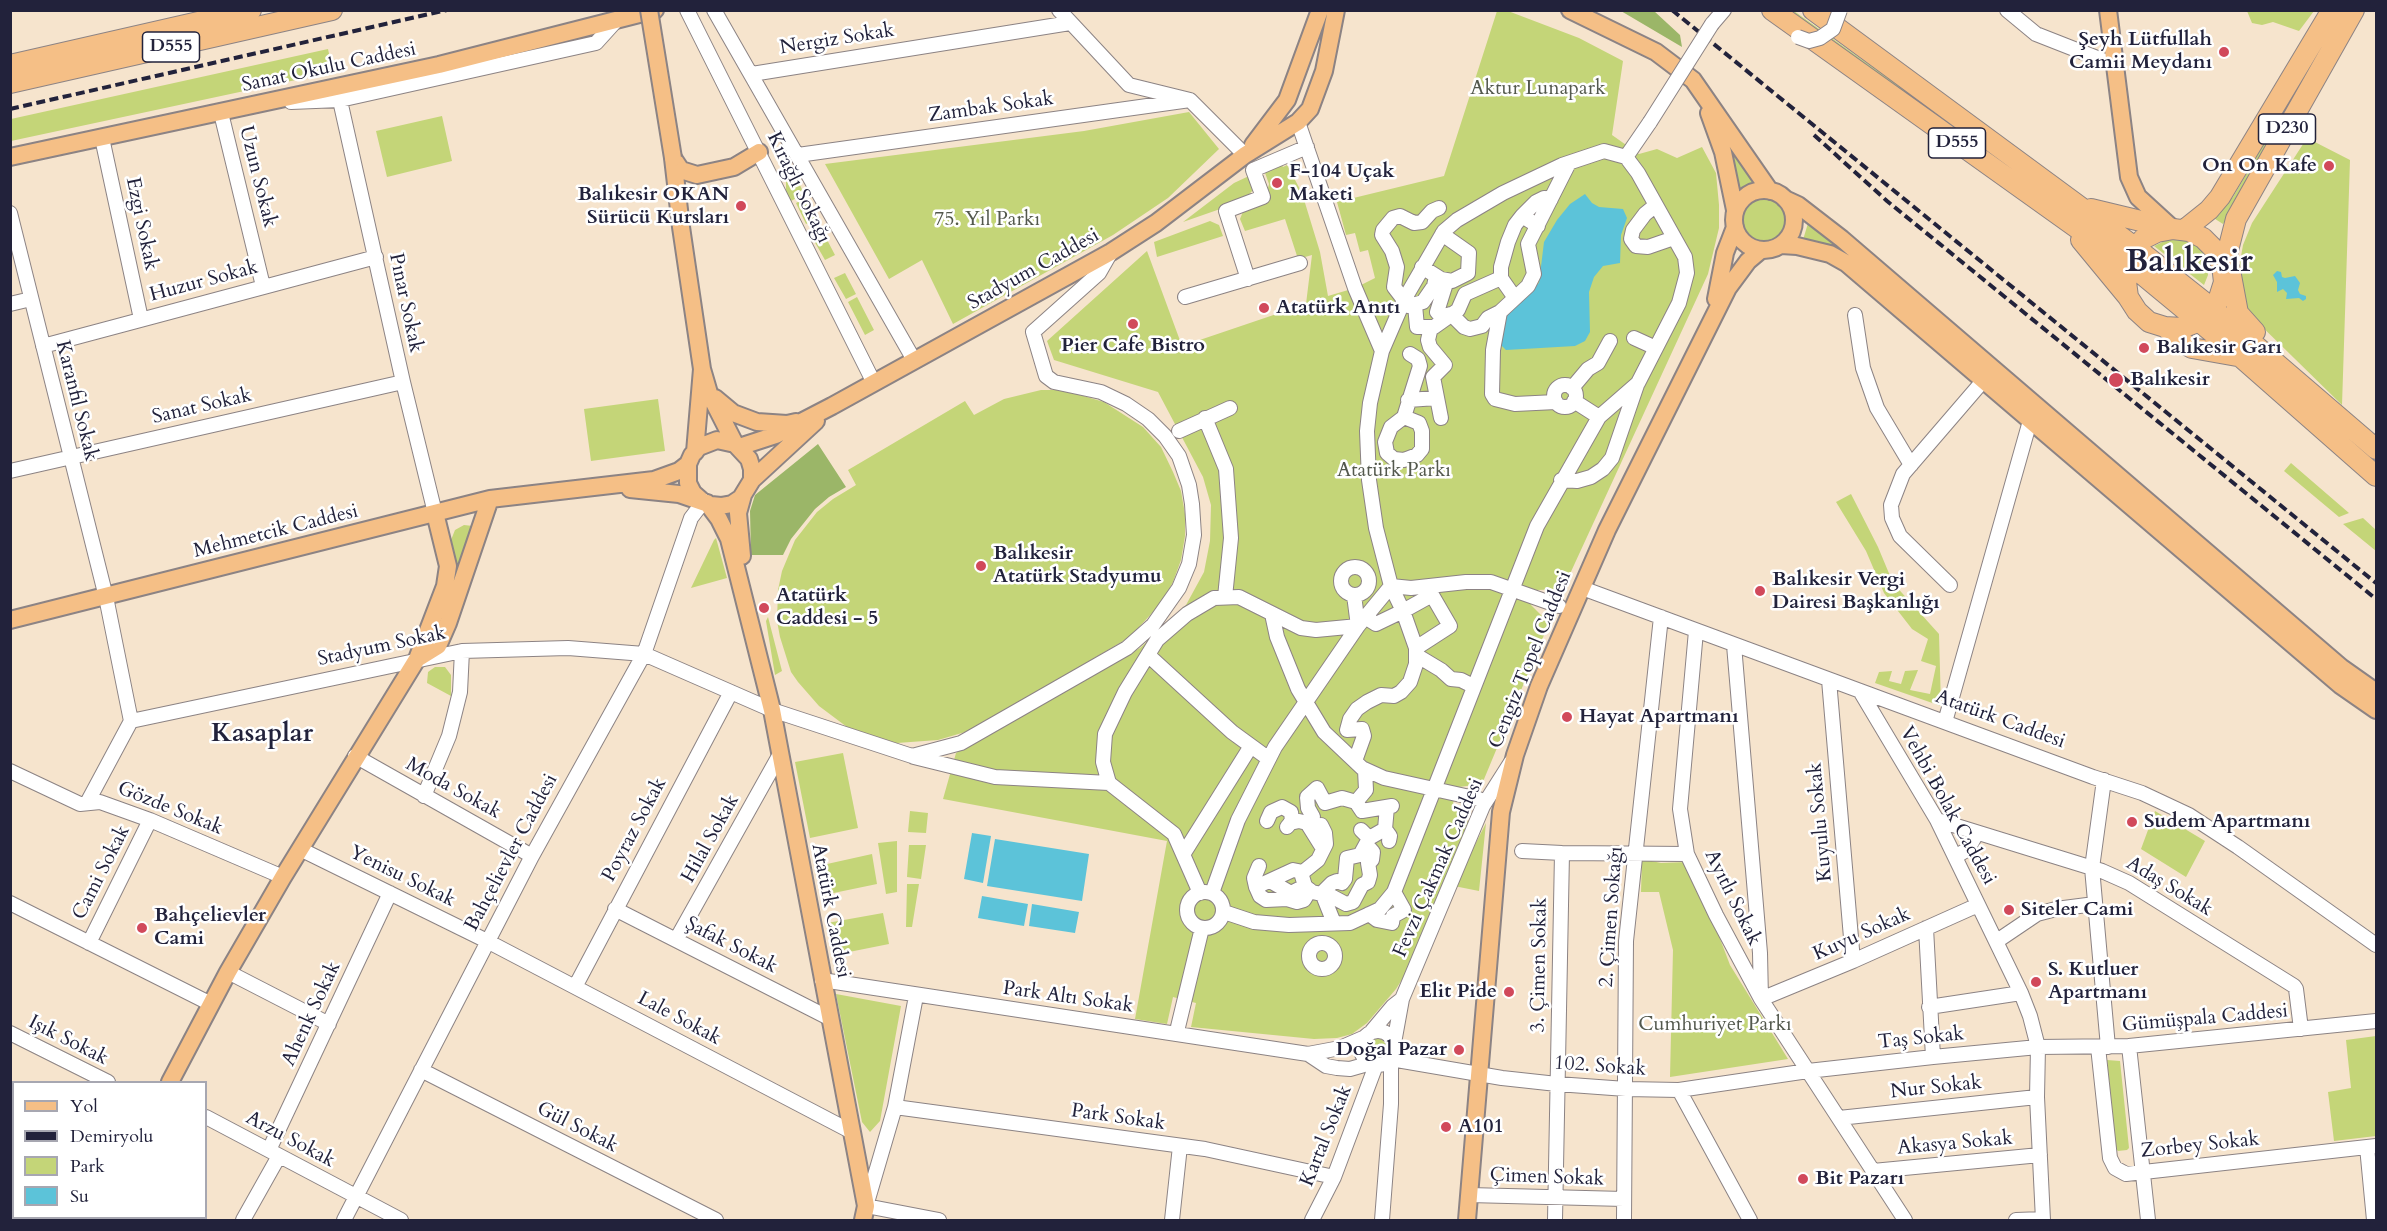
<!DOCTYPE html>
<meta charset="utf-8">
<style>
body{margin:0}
#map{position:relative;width:2387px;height:1231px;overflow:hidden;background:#f6e4cd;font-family:Cardo,serif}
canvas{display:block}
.frame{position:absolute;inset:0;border:12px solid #22223b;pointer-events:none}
.legend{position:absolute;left:12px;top:1081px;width:195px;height:138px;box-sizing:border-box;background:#fff;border:2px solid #a7a7b1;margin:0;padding:8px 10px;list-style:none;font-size:18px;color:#22223b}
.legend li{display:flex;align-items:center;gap:12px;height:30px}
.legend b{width:30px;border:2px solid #a7a7b1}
</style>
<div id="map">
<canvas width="2387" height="1231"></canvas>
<div class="frame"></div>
<ul class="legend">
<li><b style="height:8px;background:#f5bf86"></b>Yol</li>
<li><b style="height:8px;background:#22223b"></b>Demiryolu</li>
<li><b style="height:16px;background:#c4d578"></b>Park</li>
<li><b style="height:16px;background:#5cc3d9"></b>Su</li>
</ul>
</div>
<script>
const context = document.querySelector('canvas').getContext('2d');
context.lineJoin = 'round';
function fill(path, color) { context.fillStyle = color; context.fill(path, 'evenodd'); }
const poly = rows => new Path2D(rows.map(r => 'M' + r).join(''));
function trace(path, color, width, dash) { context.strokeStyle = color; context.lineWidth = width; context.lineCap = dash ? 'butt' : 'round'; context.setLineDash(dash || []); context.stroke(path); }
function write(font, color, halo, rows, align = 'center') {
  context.font = font + ' Cardo,serif'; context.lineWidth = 5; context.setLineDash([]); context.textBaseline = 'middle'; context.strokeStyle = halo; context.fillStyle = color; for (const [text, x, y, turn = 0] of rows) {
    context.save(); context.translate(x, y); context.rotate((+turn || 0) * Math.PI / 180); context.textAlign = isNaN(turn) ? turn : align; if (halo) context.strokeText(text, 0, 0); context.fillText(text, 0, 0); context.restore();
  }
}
const green = poly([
 [1497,11,1508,11,1579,38,1623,61,1612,135,1639,154,1657,149,1677,158,1702,147,1716,173,1719,205,1719,228,1708,274,1563,589,1537,590,1531,605,1549,623,1482,784,1459,787,1453,803,1468,822,1408,970,1396,989,1367,1023,1352,1034,1337,1038,1314,1039,1191,1027,1196,1003,1173,997,1167,1024,1135,1019,1167,841,943,799,956,753,1140,648,1186,605,1204,572,1210,541,1211,505,1203,477,1158,392,1054,360,1047,341,1147,251,1182,346,1306,304,1312,255,1298,259,1285,219,1245,231,1240,219,1244,209,1269,200,1267,192,1269,184,1264,170,1281,163,1283,167,1287,165,1302,193,1320,252,1328,296,1355,288,1375,278,1368,250,1360,252,1355,233,1346,235,1337,202,1444,176],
 [1788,11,1794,11,2112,239,2109,242],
 [2247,11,2247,10,2314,11,2299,31,2273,22,2262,25,2252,23],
 [328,49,333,72,11,141,11,119],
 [1189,112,1219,149,1168,198,1113,235,953,324,922,260,889,279,825,164,1084,131],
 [2282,113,2286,115,2223,224,2212,217,2233,197],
 [442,116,452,161,387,177,376,131],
 [2307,138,2350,160,2342,405,2247,312,2243,291,2240,262,2243,245,2252,223],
 [1727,145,1758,184,1740,194],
 [1249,176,1253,190,1243,201,1183,222,1234,183],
 [791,179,800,185,804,194,791,201,786,192,786,181],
 '1742 219a22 22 0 1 1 44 0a22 22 0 1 1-44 0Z',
 [806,198,817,219,806,224,796,203],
 [1809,220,1877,280,1838,248,1817,241,1802,243],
 [1210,221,1219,225,1223,236,1157,257,1154,242],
 [824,234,835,255,825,260,813,239],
 [2169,239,2182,239,2194,243,2203,250,2208,263,2208,275,2204,285,2154,246],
 [845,273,856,294,846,299,834,278],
 [857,297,874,330,865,335,848,302],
 [1041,390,1063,390,1104,402,1143,427,1161,447,1173,472,1181,491,1185,514,1185,536,1181,560,1173,582,1163,601,1130,637,972,730,938,740,897,743,882,741,847,727,819,706,798,682,791,672,780,637,777,621,778,590,782,571,795,540,817,512,833,499,856,485,848,470,965,401,974,415,1004,399],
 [658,399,665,451,591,461,584,409],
 [2291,463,2349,513,2339,517,2284,471],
 [1851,494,1878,547,1893,583,1939,634,1941,706,1875,683,1879,672,1892,671,1889,681,1901,684,1905,671,1918,670,1910,690,1930,694,1936,666,1921,661,1928,639,1912,629,1884,593,1866,551,1836,502],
 [2363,518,2376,530,2376,551,2343,524],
 [464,525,473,526,475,529,452,585,454,559,451,540,455,530],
 [716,538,727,578,691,588,714,540],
 [768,617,782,671,775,675,766,621],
 [435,667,445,667,451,675,451,696,427,683,428,672],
 [843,753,858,828,810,838,795,762],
 [910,811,928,813,926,833,908,832],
 [2155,811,2205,841,2186,877,2141,849],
 [1486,823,1479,891,1454,886],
 [897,841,897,892,886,894,878,843],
 [909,845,926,845,921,879,907,877],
 [872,854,877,884,824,895,818,866],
 [1642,859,1661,863,1688,862,1698,881,1730,965,1788,1059,1670,1077,1673,950,1659,892,1641,892],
 [907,884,919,884,912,927,906,927],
 [883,913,889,944,834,955,827,923],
 [836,994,901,1006,880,1121,870,1132,862,1122],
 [2376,1036,2376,1136,2334,1141,2328,1092,2351,1088,2346,1040],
 '1368 1047a9 9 0 1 1 18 0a9 9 0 1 1-18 0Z',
 [2107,1060,2120,1061,2129,1148,2127,1150,2118,1151,2116,1149]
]);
const forest = poly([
 [1621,11,1654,11,1680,35,1682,47],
 [818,444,846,487,829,497,815,509,791,539,783,555,751,555,750,511,755,495]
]);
const water = poly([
 [1585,194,1592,203,1599,207,1623,209,1627,218,1621,235,1620,263,1603,266,1594,277,1589,292,1590,332,1585,341,1575,346,1506,350,1499,343,1506,312,1539,283,1544,242,1557,220,1570,204],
 [2277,271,2281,272,2282,277,2285,278,2295,276,2300,283,2298,290,2300,294,2306,296,2306,299,2303,301,2299,298,2286,299,2287,293,2283,289,2277,292,2277,282,2273,275],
 [972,833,991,836,983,883,964,879],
 [995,839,1089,854,1082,901,987,886],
 [982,896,1028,904,1024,926,978,918],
 [1032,904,1079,912,1075,933,1029,926]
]);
const minor = poly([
 [687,10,874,383],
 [714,10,914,360],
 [1059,10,1129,85,1190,100,1245,155],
 [2007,10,2036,34,2115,65],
 [1712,24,1724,10],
 [752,74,1070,23],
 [337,87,403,382,435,513],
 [291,102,340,100,596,43,615,22],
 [221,113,263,286],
 [102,138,141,319],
 [798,155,1190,100],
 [1626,157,1650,122],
 [1656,205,1645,214,1633,230,1631,239,1636,246,1648,247,1674,238],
 [10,213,106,597,131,721,87,803],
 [1522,216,1536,202,1544,198,1551,199],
 [1422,267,1441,279,1452,281,1468,273,1469,253,1442,234],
 [1248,279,1226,211,1263,197,1253,170,1307,147],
 [1447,280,1437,312,1441,317,1451,314],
 [1185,297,1300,263],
 [1515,298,1501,278,1501,267,1508,242,1515,225,1522,216,1538,226],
 [1404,300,1394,287,1397,267,1392,251,1382,235,1383,230,1393,218,1400,216,1414,223,1422,222,1432,211,1439,208],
 [10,304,31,299],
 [1415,305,1417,327,1434,327,1458,310,1465,294,1501,278],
 [1408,306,1423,302,1434,286,1436,276],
 [1451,314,1464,327,1470,329,1482,326,1488,318,1500,312],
 [1855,315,1863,368,1877,408,1911,465],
 [1431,327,1428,340,1430,347,1445,365,1433,377,1441,418],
 [1634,338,1656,348],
 [43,346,376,257],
 '1554 396a11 11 0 1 1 22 0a11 11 0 1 1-22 0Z',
 [1572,388,1588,369,1598,363,1610,341],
 [1408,400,1437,398],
 [1574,401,1599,417],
 [1556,402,1515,404,1495,399,1492,394,1493,350,1500,312,1528,286,1534,274,1528,244,1569,163],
 [1404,417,1419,423,1422,431,1422,449,1417,455,1404,460,1394,459,1387,453,1385,442,1391,427,1404,417,1420,366,1418,359,1410,354],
 [1205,418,1226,469,1231,538,1225,597],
 [1179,431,1230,408],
 [10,471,403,382],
 [1561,480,1577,481,1591,477,1603,469,1612,458,1637,385],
 '1341 581a14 14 0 1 1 28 0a14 14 0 1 1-28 0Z',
 [1950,585,1900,536,1892,518,1891,505,1903,474,1983,381],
 [1391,586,1411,588,1466,582,1491,582,1559,606],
 [1582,588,2093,777,2142,793,2189,815,2238,847,2376,945],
 [1272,614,1277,637,1298,689,1324,732,1362,768,1384,778,1479,799],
 [1365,617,1376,624,1403,611,1391,586],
 [1696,631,1680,809,1687,854,1716,915,1761,999,1905,1220],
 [1734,645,1760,953,1761,999,1853,961,1978,905],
 [1416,648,1450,626,1432,595],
 [1148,655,1232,732,1269,759],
 [1416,655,1441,670,1451,679,1461,680,1473,686],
 [1829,680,1853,961],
 [1860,691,1937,820,2021,993,2030,1016,2038,1047,2037,1097,2043,1220],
 [131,721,462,651,568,648,644,654,772,710,912,756,961,743,1127,648,1153,625,1179,588,1189,564,1194,535,1192,504,1189,485,1179,456,1165,436,1148,419,1126,404,1101,392,1054,382,1046,376,1033,332,1099,273,1111,252],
 [1945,722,2030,421],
 [355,756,532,856],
 [914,757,995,777,1109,783],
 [1355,761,1364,736,1362,729,1347,730,1350,719,1357,709,1367,702,1381,695,1394,696,1401,692,1410,682,1416,664,1416,648,1403,611,1432,595,1431,587],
 [10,771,80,804,100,802,150,820,283,877],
 [2104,780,2092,868,2108,1047],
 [424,796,449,736,460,692,462,651],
 [1356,802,1366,790,1365,770],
 [1387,807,1385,829,1390,836,1389,841],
 [1313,817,1308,808,1307,797,1317,788,1325,803,1342,798,1356,802,1362,811,1392,806],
 [1937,820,2102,871,2129,883,2294,986,2296,989,2301,1029],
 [1267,821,1271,812,1282,807,1291,812,1292,821,1287,827],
 [1290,823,1299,821,1307,823,1322,847],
 [1321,825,1325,833,1326,844,1318,860,1303,872,1302,876,1305,886,1312,892,1331,896,1346,904,1353,902,1362,885,1368,882,1370,875,1368,863,1372,860,1373,852,1366,844,1360,855,1347,858,1345,879,1342,883,1337,881,1332,883,1322,893],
 [1361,830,1366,835,1371,837,1385,829],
 [300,849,487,941,852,1132],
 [1522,851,1562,853,1687,854],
 [1184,853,1251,746],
 [1955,857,1968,849,1977,833],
 [1259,866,1254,878,1256,887,1260,896,1266,900,1287,899,1297,902,1304,900,1310,890],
 [1270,881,1291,893,1305,886],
 [1256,887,1293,870,1303,872],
 '1187 910a18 18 0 1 1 36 0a18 18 0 1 1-36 0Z',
 [1200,893,1174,834,1109,783,1103,762,1105,734,1125,692,1157,640,1187,614,1214,598,1239,597,1301,628,1316,630,1358,626,1391,586,1376,528,1369,480,1367,431,1370,403,1382,351],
 [1212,893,1238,820,1275,747,1358,626,1354,595],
 [1322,893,1334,923],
 [10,903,211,1004],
 [615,909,829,1018],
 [1224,912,1254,922,1289,925,1350,923,1380,909,1394,892,1537,526,1599,417,1638,383,1679,303,1687,273,1685,257,1638,173,1626,157,1604,151,1562,165,1503,193,1457,220,1444,231,1404,300,1382,351,1355,288,1298,122],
 [1369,914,1377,920,1392,923,1393,916,1404,910,1394,892],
 [1926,928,1933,1057],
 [2000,939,2037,914,2056,909,2087,905],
 [676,940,779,756],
 [89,943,150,820],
 '1309 956a13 13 0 1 1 26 0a13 13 0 1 1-26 0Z',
 [228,972,329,1024],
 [822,980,1308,1054,1340,1048,1363,1038],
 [575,987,731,692],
 [916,996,895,1107,866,1206,939,1220],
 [1929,1007,2021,993],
 [1178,1027,1202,928],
 [1372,1031,1393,1006,1402,999],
 '1361 1048a17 17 0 1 1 34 0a17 17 0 1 1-34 0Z',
 [10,1033,108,1082],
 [1394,1043,1402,999,1483,806,1511,762],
 [2129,1046,2148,1220],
 [2098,1047,2110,1158,2115,1168,2126,1174,2376,1146],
 [1308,1054,1326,1066,1337,1068,1350,1069,1371,1063],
 [421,1070,716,1220],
 [1679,1090,1750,1220],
 [895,1107,1205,1149,1334,1177],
 [206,1117,401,1220],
 [1839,1118,2037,1097],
 [2367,1147,2374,1220],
 [269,1150,390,893],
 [1873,1171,2040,1155],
 [10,1179,14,1181],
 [1469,1195,1624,1199],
 [243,1220,279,1156],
 [344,1220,532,856,644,654,691,518,704,501],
 [1172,1220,1180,1146],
 [1312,1220,1334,1177,1376,1065],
 [1382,1220,1391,1104,1391,1059,1502,1078,1557,1084,1626,1089,1679,1090,1808,1071,1933,1057,2038,1047,2129,1046,2376,1021],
 [1555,1220,1562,853],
 [1624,1220,1626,941,1661,617],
 [2016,1220,2043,1219]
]);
const major = poly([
 [1570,10,1656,52,1693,80,1770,191],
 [2108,10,2129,177,2138,197,2173,229],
 [1709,113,1723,152,1735,210],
 [1253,145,1287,100,1320,10],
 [10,157,439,65,655,10],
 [673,158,681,227,702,369],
 [673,158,681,170,697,175,734,167,759,152],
 '1734 220a30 30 0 1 1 60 0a30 30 0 1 1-60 0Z',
 [1785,199,1798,205,1842,239,2342,668,2376,692],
 [1781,245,1797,246,1830,254,1846,263,2340,685,2376,710],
 [1716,299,1725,253,1735,227],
 [715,398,733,413,757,422,787,424,796,422],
 [739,447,776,435,832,406,1111,252,1156,223,1245,155,1298,122,1310,109,1324,71,1336,10],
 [695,452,702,369,709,393,735,444],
 [752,480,816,421],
 [630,489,679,494,711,505,721,506,732,504,741,498,752,480,752,469,749,459,735,444,717,440,699,447,692,455,688,464,688,483,693,493,701,500],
 [707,503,719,519,729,539,772,710,866,1206,863,1220],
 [742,556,738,513,743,495],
 [10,620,490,499,654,480,679,471,688,464],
 [417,659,438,646,448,623,490,499],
 [170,1082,228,972,283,877,417,659,445,586,448,566,435,513],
 [96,1220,97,1218],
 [1467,1220,1501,812,1515,755,1539,686,1607,530,1728,288,1748,261,1761,250]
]);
const highway = poly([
 [1772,10,2143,275,2218,337,2376,476],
 [1813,10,2136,248,2213,309,2376,449],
 [10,65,251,10],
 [10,83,332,10],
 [2091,209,2170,228],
 [2184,230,2209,210,2220,197,2332,10],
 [2081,240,2128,297],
 [2223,270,2236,219,2354,10],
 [2230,270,2238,313,2255,332],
 [2165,327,2182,328,2198,322,2211,312,2218,301,2224,282,2222,265,2215,250,2203,238,2189,231,2173,229,2157,232,2143,239,2133,251,2125,274,2128,297,2137,311,2149,322,2165,327,2185,344,2192,348,2237,356]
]);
const rail = poly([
 [1672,10,2376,583],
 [10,109,447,10],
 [1814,135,1887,201,2376,599]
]);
const minorBridge = poly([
 [1798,37,1809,41,1820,38,1833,29,1840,10],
 [1650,122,1712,24]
]);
const majorBridge = poly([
 [649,10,673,158]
]);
const markers = [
 [2224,52,6,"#d1495b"],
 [2329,166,6,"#d1495b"],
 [1277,183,6,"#d1495b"],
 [741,206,6,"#d1495b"],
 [1264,308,6,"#d1495b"],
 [1133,324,6,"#d1495b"],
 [2144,348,6,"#d1495b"],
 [2116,380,8,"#d1495b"],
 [981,566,6,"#d1495b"],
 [1760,591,6,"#d1495b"],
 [764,608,6,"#d1495b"],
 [1567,717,6,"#d1495b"],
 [2132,822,6,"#d1495b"],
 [2009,910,6,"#d1495b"],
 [142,928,6,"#d1495b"],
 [2036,982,6,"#d1495b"],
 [1509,992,6,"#d1495b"],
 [1459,1050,6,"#d1495b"],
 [1446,1127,6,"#d1495b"],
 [1803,1179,6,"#d1495b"]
];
const shields = [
 [171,47,57],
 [2287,129,57],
 [1957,143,57]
];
const shieldNames = [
 ["D555",171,47],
 ["D230",2287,129],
 ["D555",1957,143]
];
const streetNames = [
 ["Nergiz Sokak",837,40,-9],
 ["Sanat Okulu Caddesi",329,68,-12],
 ["Zambak Sokak",991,108,-8],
 ["Uzun Sokak",257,177,76],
 ["Kırağlı Sokağı",798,188,64],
 ["Ezgi Sokak",141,224,78],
 ["Stadyum Caddesi",1034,270,-29],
 ["Huzur Sokak",204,282,-15],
 ["Pınar Sokak",405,303,78],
 ["Karanfil Sokak",76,401,76],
 ["Sanat Sokak",202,407,-13],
 ["Mehmetcik Caddesi",276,532,-14],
 ["Stadyum Sokak",382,647,-12],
 ["Cengiz Topel Caddesi",1531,660,-68],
 ["Atatürk Caddesi",2000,720,20],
 ["Moda Sokak",453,789,29],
 ["Vehbi Bolak Caddesi",1947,806,61],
 ["Gözde Sokak",170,809,22],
 ["Kuyulu Sokak",1821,822,-95],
 ["Poyraz Sokak",635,830,-62],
 ["Hilal Sokak",711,839,-61],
 ["Bahçelievler Caddesi",512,853,-62],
 ["Fevzi Çakmak Caddesi",1439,868,-66],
 ["Cami Sokak",102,873,-63],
 ["Yenisu Sokak",402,877,26],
 ["Adaş Sokak",2169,887,31],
 ["Ayıtlı Sokak",1732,898,64],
 ["Atatürk Caddesi",830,911,79],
 ["2. Çimen Sokağı",1612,917,-86],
 ["Kuyu Sokak",1862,935,-24],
 ["Şafak Sokak",731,946,27],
 ["3. Çimen Sokak",1540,965,-89],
 ["Park Altı Sokak",1068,998,8],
 ["Ahenk Sokak",312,1014,-65],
 ["Lale Sokak",679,1019,28],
 ["Gümüşpala Caddesi",2205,1019,-5],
 ["Taş Sokak",1921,1039,-6],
 ["Işık Sokak",68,1041,27],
 ["102. Sokak",1600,1067,4],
 ["Nur Sokak",1936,1088,-6],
 ["Park Sokak",1118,1118,8],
 ["Gül Sokak",577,1128,27],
 ["Kartal Sokak",1327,1136,-68],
 ["Arzu Sokak",290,1140,28],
 ["Akasya Sokak",1955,1144,-5],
 ["Zorbey Sokak",2200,1146,-6],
 ["Çimen Sokak",1547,1178,2]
];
const poiNames = [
 ["Şeyh Lütfullah",2212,40,"right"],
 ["Camii Meydanı",2212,63,"right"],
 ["On On Kafe",2317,166,"right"],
 ["F-104 Uçak",1289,172],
 ["Maketi",1289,195],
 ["Balıkesir OKAN",729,195,"right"],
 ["Sürücü Kursları",729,218,"right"],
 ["Atatürk Anıtı",1276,308],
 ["Pier Cafe Bistro",1133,346,"center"],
 ["Balıkesir Garı",2156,348],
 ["Balıkesir",2130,380],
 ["Balıkesir",993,554],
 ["Atatürk Stadyumu",993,577],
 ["Balıkesir Vergi",1772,580],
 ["Dairesi Başkanlığı",1772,603],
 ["Atatürk",776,596],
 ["Caddesi - 5",776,619],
 ["Hayat Apartmanı",1579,717],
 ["Sudem Apartmanı",2144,822],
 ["Siteler Cami",2021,910],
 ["Bahçelievler",154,916],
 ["Cami",154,939],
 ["S. Kutluer",2048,970],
 ["Apartmanı",2048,993],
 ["Elit Pide",1497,992,"right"],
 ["Doğal Pazar",1447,1050,"right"],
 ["A101",1458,1127],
 ["Bit Pazarı",1815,1179]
];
const parkNames = [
 ["Aktur Lunapark",1538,89],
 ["75. Yıl Parkı",987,220],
 ["Atatürk Parkı",1394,471],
 ["Cumhuriyet Parkı",1715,1025]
];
const districtNames = [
 ["Kasaplar",262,735]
];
const townNames = [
 ["Balıkesir",2189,264]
];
fill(green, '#c4d578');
fill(forest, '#9bb668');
fill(water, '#5cc3d9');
trace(minor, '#8c8384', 16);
trace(major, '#8c8384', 20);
trace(highway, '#8c8384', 22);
trace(minor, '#fff', 14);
trace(major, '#f5bf86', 16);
trace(highway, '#f5bf86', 20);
trace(rail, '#22223b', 4, [9, 4.5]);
trace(minorBridge, '#8c8384', 16, []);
trace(majorBridge, '#8c8384', 20, []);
trace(minorBridge, '#fff', 14);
trace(majorBridge, '#f5bf86', 16);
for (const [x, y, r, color] of markers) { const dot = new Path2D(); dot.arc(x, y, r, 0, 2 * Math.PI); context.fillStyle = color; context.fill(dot); trace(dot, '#fff', 2); }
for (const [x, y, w] of shields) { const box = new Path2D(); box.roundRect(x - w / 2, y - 15, w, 30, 4.5); context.fillStyle = '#fff'; context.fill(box); trace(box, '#22223b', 1.5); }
write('bold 18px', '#22223b', null, shieldNames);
write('20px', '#22223b', '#fff', streetNames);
write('bold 20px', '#22223b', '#fff', poiNames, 'left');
write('20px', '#53584d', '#fff', parkNames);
write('bold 26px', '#22223b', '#fff', districtNames);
write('bold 32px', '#22223b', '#fff', townNames);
</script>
